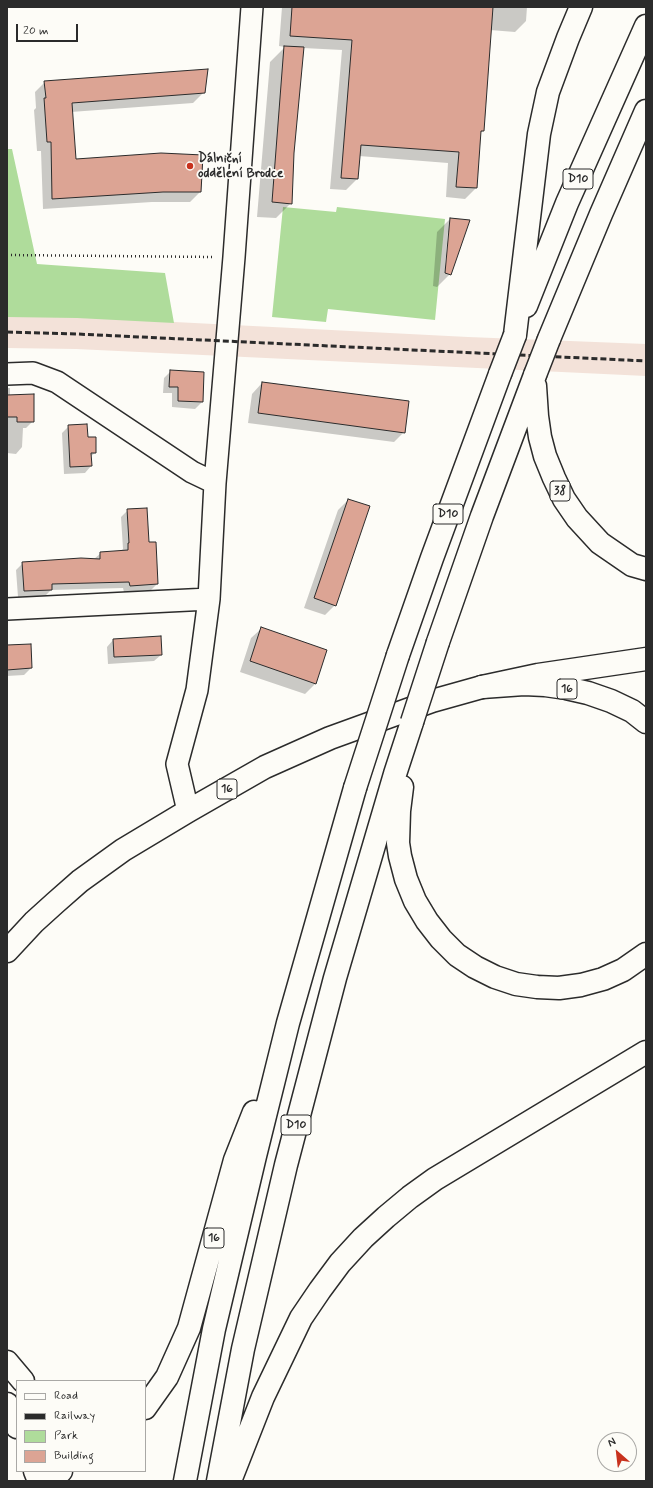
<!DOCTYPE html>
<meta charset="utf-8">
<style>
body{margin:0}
#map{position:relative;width:653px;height:1488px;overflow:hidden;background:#fdfcf7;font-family:Mynerve,sans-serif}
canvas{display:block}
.frame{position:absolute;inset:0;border:8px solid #2b2b2b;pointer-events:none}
.legend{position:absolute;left:16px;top:1380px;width:130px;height:92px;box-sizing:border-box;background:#fdfcf7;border:1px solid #a9a8a5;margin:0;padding:5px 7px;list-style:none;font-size:12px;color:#2b2b2b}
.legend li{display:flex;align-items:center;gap:8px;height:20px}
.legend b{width:20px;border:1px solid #a9a8a5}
.north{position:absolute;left:597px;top:1432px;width:40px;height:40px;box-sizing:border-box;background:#fdfcf7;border:1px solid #a9a8a5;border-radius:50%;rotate:332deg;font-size:11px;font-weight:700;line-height:16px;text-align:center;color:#2b2b2b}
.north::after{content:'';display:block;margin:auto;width:14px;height:18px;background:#c8321e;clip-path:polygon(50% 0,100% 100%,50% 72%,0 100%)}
.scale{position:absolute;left:16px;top:24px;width:62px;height:18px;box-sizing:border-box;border:2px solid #2b2b2b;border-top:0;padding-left:5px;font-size:12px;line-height:14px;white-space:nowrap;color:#2b2b2b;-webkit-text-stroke:3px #fdfcf7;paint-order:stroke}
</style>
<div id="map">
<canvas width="653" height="1488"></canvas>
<div class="frame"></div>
<ul class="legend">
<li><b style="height:5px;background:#fdfcf7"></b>Road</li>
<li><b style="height:5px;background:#2b2b2b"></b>Railway</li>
<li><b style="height:11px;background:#afdc9b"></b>Park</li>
<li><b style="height:11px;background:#dca494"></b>Building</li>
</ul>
<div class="north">N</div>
<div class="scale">20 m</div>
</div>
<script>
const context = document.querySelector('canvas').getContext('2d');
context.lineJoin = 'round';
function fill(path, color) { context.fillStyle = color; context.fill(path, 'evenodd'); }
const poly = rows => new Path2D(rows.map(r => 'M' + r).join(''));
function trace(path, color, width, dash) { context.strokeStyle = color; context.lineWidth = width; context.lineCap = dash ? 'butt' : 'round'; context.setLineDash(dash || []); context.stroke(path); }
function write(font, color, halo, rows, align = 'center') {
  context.font = font + ' Mynerve,sans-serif'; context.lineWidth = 3.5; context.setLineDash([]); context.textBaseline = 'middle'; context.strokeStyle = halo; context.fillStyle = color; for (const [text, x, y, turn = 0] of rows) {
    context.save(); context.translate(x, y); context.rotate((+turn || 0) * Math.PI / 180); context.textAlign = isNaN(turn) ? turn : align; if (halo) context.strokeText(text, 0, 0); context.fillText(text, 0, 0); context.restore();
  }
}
const built = poly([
 [7,316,77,317,468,337,646,344,646,376,76,349,7,348]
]);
const green = poly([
 [7,149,12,149,37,264,165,273,174,323,77,318,7,317],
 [283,207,336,212,337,207,445,219,435,320,328,309,326,322,272,317]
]);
const shadow = poly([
 [282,7,527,7,526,21,515,32,490,30,483,131,480,133,476,188,465,199,446,197,448,163,359,156,357,179,346,190,330,189,342,50,303,48,293,153,291,203,276,218,257,217,270,62,285,47,279,46],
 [45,82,204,92,193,103,71,112,75,160,200,192,190,202,152,202,43,209,41,151,37,151,34,110,36,108,35,92],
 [450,219,450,274,437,287,433,286,437,232],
 [448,232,450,232,447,263,445,267],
 [171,371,202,402,195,409,172,407,172,393,163,393,164,378],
 [262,383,404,432,394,442,248,423,252,394],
 [7,388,10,388,10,396,33,421,26,428,23,428,22,447,16,454,7,453],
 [69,426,87,438,95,453,90,457,91,466,85,473,64,474,62,433],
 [348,500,335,605,325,615,304,608,338,510],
 [128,510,148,543,157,584,151,590,124,592,123,588,51,590,45,596,18,597,16,570,23,563,94,559,101,553,121,551,123,549,121,517],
 [262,628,326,650,315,684,305,694,240,672,251,638],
 [113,640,161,655,154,661,108,664,107,647],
 [7,646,31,668,24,675,7,676]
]);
const building = poly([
 [292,7,493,7,484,131,481,131,477,188,456,187,459,152,361,145,358,179,341,178,352,40,290,36,292,7],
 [284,46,304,47,294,153,292,204,272,202,284,46],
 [208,69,205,93,72,103,76,159,161,153,203,155,201,192,163,192,52,199,51,142,47,142,44,98,46,98,44,81,208,69],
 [450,218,470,220,451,275,445,273,450,218],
 [170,370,204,372,203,402,178,401,178,387,169,387,170,370],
 [262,382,409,401,405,433,258,413,262,382],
 [34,394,34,422,17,422,17,417,7,417,7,395,34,394],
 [87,424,88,437,96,437,96,453,91,453,92,466,70,467,68,425,87,424],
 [348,499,370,506,336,606,314,598,348,499],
 [147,508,149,542,156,542,158,584,130,586,129,582,52,584,52,590,24,591,22,562,81,558,100,559,100,552,128,550,128,543,129,543,127,509,147,508],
 [261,627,327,650,316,684,250,661,261,627],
 [161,636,162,655,114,657,113,639,161,636],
 [31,644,32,668,7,670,7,645,31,644]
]);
const path = poly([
 [7,255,214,257]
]);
const minor = poly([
 [7,374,33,373,57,382,192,472,215,483],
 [7,609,209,599],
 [188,811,177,764,197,690,209,599,215,483,234,257,252,7]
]);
const primary = poly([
 [7,951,34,922,55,903,80,881,123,850,188,811,265,767,330,738,432,701,482,687,538,675,646,659],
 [7,1404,17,1427],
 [35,1471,39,1481]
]);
const motorway = poly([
 [526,306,567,203,646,26],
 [515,335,539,134,548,92,568,38,581,7],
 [549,339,601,214,646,111],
 [535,386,537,416,540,437,545,456,554,478,564,499,577,518,600,543,632,565,646,569],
 [438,642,482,516,535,375],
 [398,655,432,558,500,374],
 [482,687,524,684,545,685,566,688,588,693,611,701,632,711,646,722],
 [402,787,399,811,398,843,400,856,406,879,415,901,427,921,441,939,457,955,475,967,495,977,516,984,537,987,559,988,581,985,603,979,623,970,646,954],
 [7,1362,23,1381],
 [145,1408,167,1377,189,1328,235,1160,254,1112],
 [50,1481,61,1471],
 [185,1481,214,1329,255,1156,288,1023,355,788],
 [218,1481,243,1349,286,1165,335,978,395,774,412,722],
 [230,1481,263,1397,301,1318,320,1290,340,1263,363,1238,386,1217,410,1197,435,1179,646,1052]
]);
const rail = poly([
 [7,332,77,334,646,361]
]);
const motorwayBridge = poly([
 [500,374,515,335],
 [535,375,549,339],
 [412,722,438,642],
 [355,788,398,655]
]);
const markers = [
 [190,166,4,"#c8321e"]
];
const shields = [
 [578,179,30],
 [560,491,20],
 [448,514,30],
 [567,689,20],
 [227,789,20],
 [296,1125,30],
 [214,1238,20]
];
const shieldNames = [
 ["D10",578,179],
 ["38",560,491],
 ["D10",448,514],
 ["16",567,689],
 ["16",227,789],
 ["D10",296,1125],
 ["16",214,1238]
];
const poiNames = [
 ["Dálniční",198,159],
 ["oddělení Brodce",198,174]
];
fill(built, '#f3e2d9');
fill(green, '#afdc9b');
fill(shadow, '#0003');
fill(building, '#dca494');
trace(building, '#2b2b2b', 1);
trace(minor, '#2b2b2b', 24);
trace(primary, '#2b2b2b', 25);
trace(motorway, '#2b2b2b', 25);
trace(path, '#2b2b2b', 2.5, [1, 3]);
trace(minor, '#fdfcf7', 21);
trace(primary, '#fdfcf7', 22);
trace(motorway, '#fdfcf7', 22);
trace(rail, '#2b2b2b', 3, [6, 3]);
trace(motorwayBridge, '#2b2b2b', 25, []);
trace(motorwayBridge, '#fdfcf7', 22);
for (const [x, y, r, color] of markers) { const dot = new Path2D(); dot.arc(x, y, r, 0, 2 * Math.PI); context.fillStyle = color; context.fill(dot); trace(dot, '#fdfcf7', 1.5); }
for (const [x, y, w] of shields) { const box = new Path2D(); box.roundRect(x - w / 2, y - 10, w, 20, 3); context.fillStyle = '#fdfcf7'; context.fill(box); trace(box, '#2b2b2b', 1); }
write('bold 12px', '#2b2b2b', null, shieldNames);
write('bold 13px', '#2b2b2b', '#fdfcf7', poiNames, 'left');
</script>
